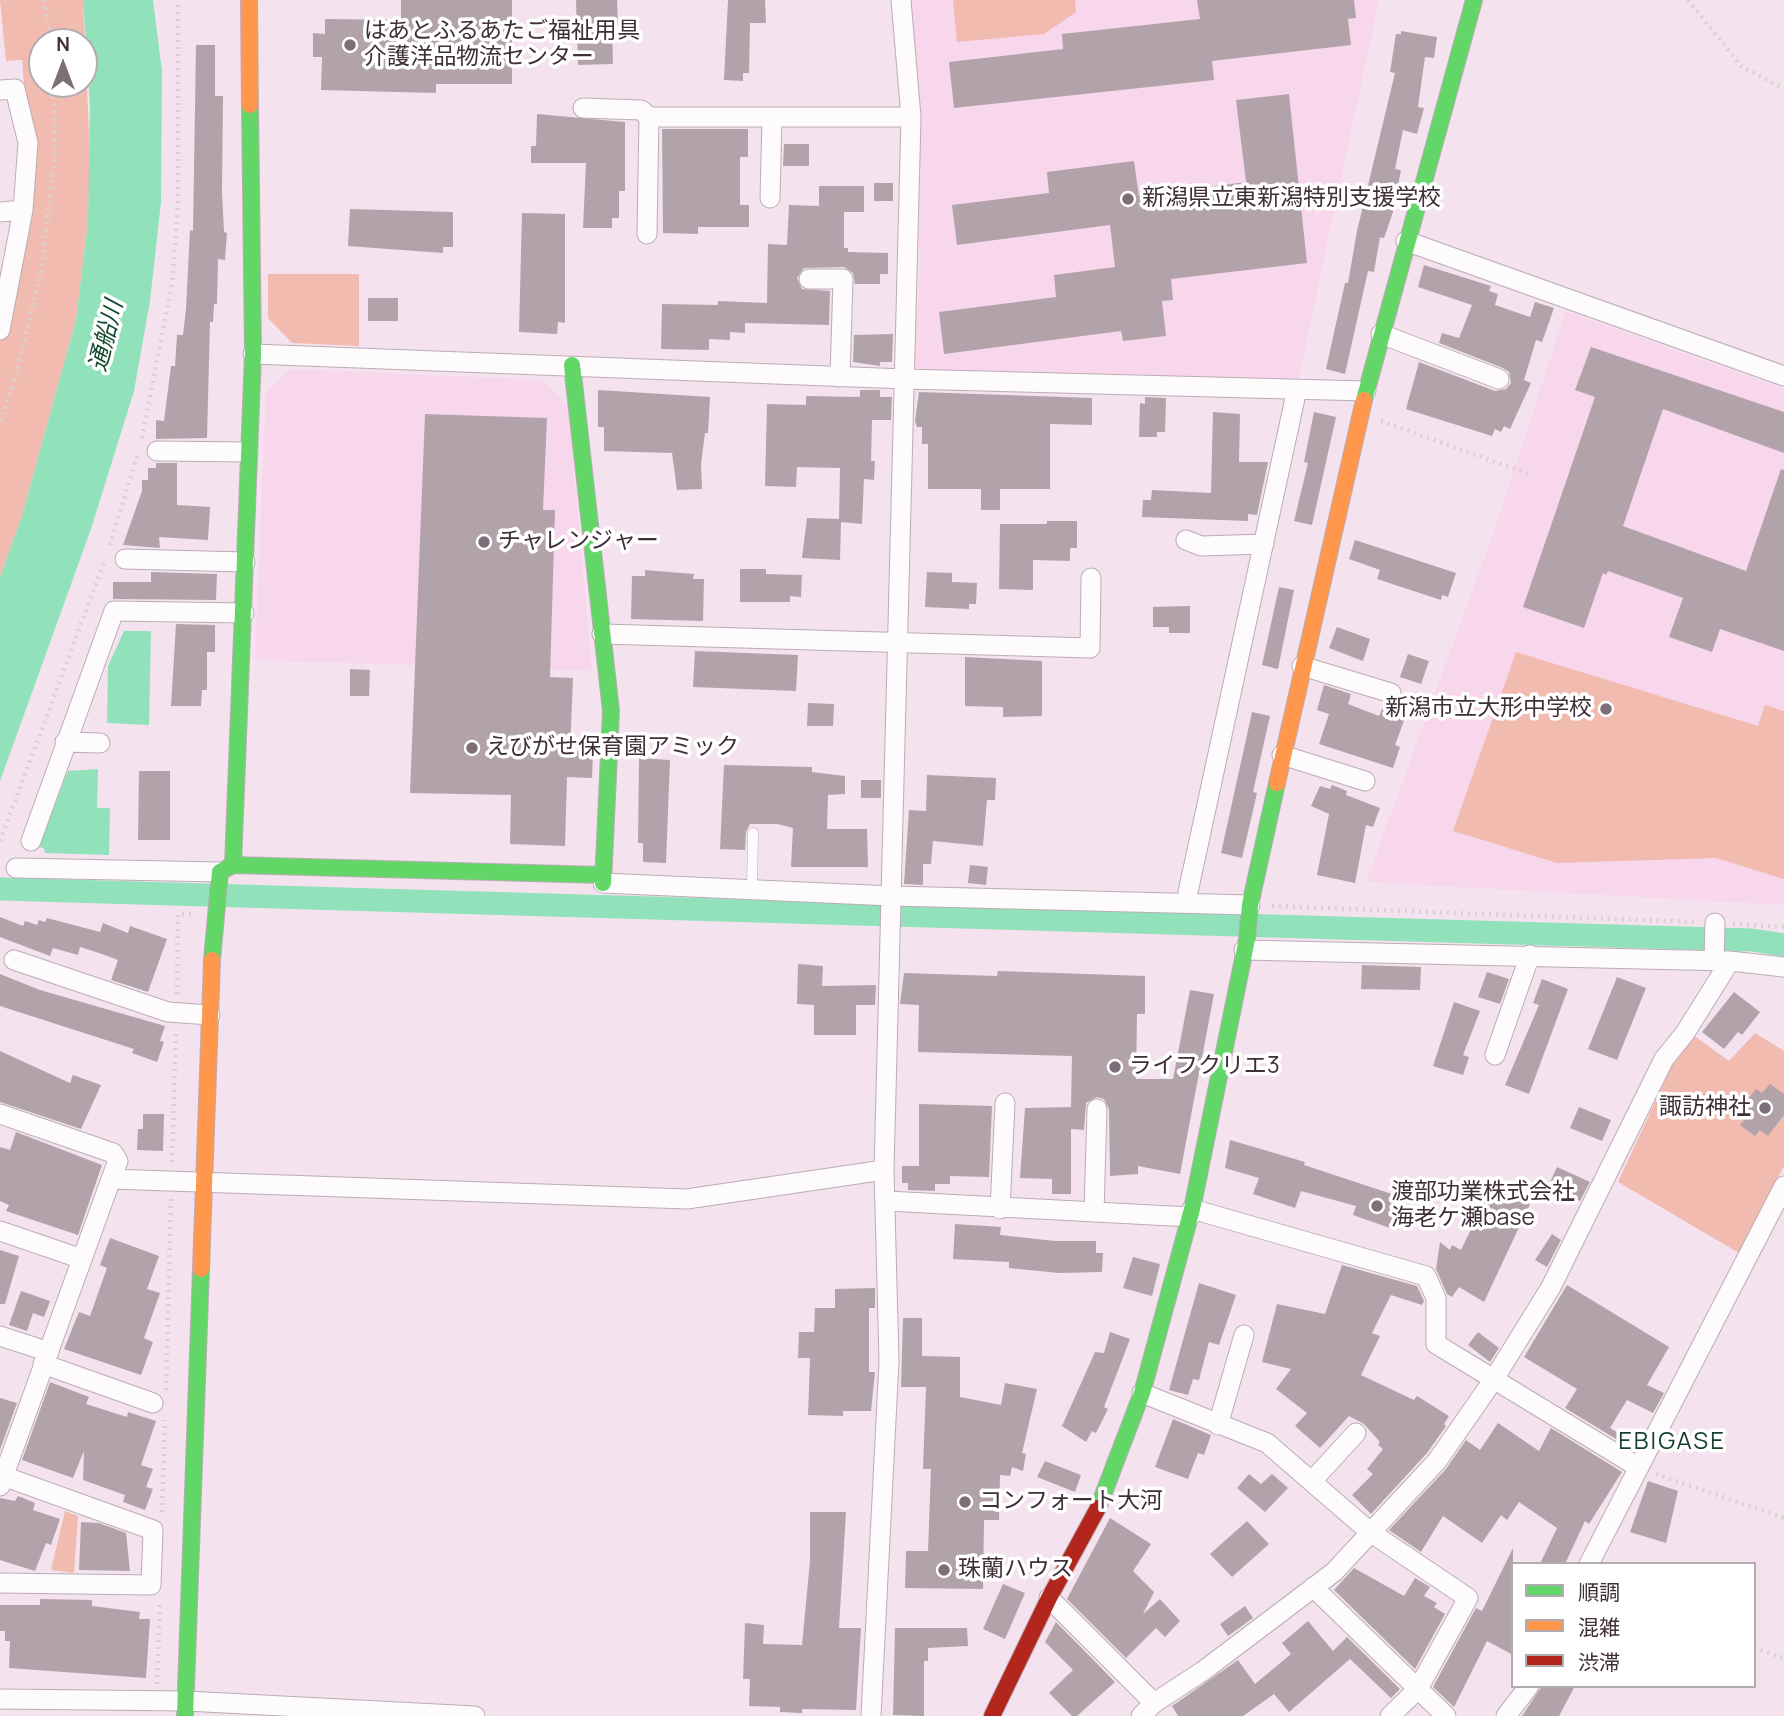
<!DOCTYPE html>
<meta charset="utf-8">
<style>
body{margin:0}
#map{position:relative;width:1784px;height:1716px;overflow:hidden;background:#f4e3ee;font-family:Manrope,"Noto Sans JP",sans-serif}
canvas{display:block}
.legend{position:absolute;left:1511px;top:1562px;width:245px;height:126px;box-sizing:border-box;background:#fff;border:2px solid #b2acb0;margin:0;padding:9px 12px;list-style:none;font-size:21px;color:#3f2f39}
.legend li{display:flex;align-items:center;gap:14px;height:35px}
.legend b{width:35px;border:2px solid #b2acb0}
.north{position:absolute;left:28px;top:28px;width:70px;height:70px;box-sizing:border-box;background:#fff;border:2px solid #b2acb0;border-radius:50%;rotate:0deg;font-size:19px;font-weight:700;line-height:28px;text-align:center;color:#3f2f39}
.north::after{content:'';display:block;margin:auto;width:24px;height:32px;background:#7e6e78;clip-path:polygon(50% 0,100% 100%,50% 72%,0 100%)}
</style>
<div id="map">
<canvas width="1784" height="1716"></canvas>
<ul class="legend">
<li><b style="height:9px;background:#63d668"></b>順調</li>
<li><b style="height:9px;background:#ff974d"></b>混雑</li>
<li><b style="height:9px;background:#b3261e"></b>渋滞</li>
</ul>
<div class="north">N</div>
</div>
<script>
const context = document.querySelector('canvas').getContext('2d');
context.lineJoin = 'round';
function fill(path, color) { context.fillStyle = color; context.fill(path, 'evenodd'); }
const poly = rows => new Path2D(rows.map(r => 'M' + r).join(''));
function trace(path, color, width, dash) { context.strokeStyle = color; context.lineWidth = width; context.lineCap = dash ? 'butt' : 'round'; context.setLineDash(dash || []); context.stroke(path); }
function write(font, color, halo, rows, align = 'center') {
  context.font = font + ' Manrope,"Noto Sans JP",sans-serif'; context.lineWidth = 7; context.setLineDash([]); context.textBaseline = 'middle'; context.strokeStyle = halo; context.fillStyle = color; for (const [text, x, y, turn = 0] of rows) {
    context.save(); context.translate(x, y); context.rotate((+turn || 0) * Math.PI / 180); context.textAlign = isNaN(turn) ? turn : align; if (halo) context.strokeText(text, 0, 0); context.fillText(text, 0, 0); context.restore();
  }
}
const built = poly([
 [911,0,1379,0,1298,381,912,373,914,313,918,309,920,250,916,243,920,109],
 [1566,311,1784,389,1784,905,1366,882,1492,537],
 [290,369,543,380,568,406,592,671,255,660,266,393]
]);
const green = poly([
 [0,0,83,0,90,154,88,221,76,320,22,516,0,577,0,331,29,143,22,60,6,61],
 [42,42,84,42,84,84,42,84],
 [953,0,1075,0,1076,12,1044,34,957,42],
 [268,274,359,274,359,346,292,343,268,318],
 [1516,652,1758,726,1765,705,1784,711,1784,879,1716,858,1557,863,1453,831],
 [1755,1033,1784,1051,1784,1166,1739,1253,1618,1182,1674,1061,1693,1035,1729,1061],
 [65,1511,78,1516,74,1573,51,1570]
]);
const water = poly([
 [83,0,153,0,162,71,161,202,150,301,134,391,91,529,0,781,0,577,22,516,76,320,88,221,90,107],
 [124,631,151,631,149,725,107,723,108,666],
 [98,769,97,808,110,808,109,855,45,853,44,848,38,847,68,771]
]);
const canal = poly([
 [0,889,1752,940,1784,945]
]);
const building = poly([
 [401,0,512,0,512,84,436,84,436,93,321,90,322,57,313,57,313,33,325,34,325,19,401,20],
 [576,0,617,0,618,26,612,26,613,64,578,65],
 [728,0,765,0,766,23,750,23,749,73,743,73,743,81,724,80],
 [1197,0,1354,0,1356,18,1348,19,1351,45,1212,61,1214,80,954,108,949,62,1063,49,1062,34,1200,19],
 [1401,31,1437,37,1434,58,1425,57,1418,107,1424,108,1417,134,1403,130,1395,169,1401,170,1393,212,1384,238,1380,237,1374,272,1368,271,1345,374,1326,369,1345,283,1348,283,1357,231,1395,73,1390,72,1396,34,1401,34],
 [196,45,215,45,215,96,223,96,222,192,224,232,227,233,225,260,218,259,217,304,214,304,213,322,210,322,207,438,156,439,156,420,164,421,171,366,175,366,177,335,183,335,186,309,190,230,193,231],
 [1289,94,1307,263,1171,279,1173,300,1162,301,1166,336,1123,341,1121,331,944,354,939,312,1056,297,1054,275,1115,267,1110,225,957,245,952,205,1049,193,1047,172,1134,161,1139,196,1246,182,1236,100],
 [537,114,625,122,625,191,619,191,619,218,612,218,612,228,583,228,586,163,531,163,531,146,536,146],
 [662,129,748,129,748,157,740,157,740,205,749,205,749,227,698,227,698,234,663,233],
 [784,144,809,144,809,166,783,166],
 [874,183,893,183,893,201,874,201],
 [819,186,864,186,864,212,844,212,844,248,848,248,848,252,888,253,888,274,880,274,880,284,855,284,853,273,844,267,804,268,797,278,802,289,830,291,829,325,745,323,745,333,730,332,730,340,709,339,709,350,661,349,662,304,718,305,718,301,767,303,768,244,787,245,789,205,819,206],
 [350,209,453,212,453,247,443,247,443,253,348,246],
 [522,213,565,214,565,323,558,322,557,334,519,332],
 [1424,265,1491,286,1489,291,1498,294,1495,305,1530,317,1535,302,1554,308,1542,342,1536,340,1524,380,1531,383,1510,429,1504,426,1501,432,1495,429,1492,436,1406,409,1419,362,1495,391,1506,389,1511,383,1509,372,1503,368,1439,343,1442,333,1459,338,1472,305,1418,287],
 [368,298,398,298,398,321,368,321],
 [893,334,892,362,880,362,880,366,853,362,854,335],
 [1591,347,1784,412,1784,453,1663,409,1623,526,1746,571,1781,469,1784,470,1784,651,1720,629,1712,652,1669,637,1683,598,1608,571,1606,575,1603,573,1584,628,1523,607,1595,397,1575,390],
 [598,390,710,397,708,433,705,433,701,464,702,489,677,490,672,453,604,451,604,427,598,427],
 [860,390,880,390,880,397,892,397,891,420,872,420,871,461,875,461,874,480,864,479,862,524,841,522,840,560,802,558,807,518,839,519,840,468,797,467,796,487,765,486,767,404,806,405,806,396,860,397],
 [919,392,1092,398,1092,425,1050,424,1050,489,1000,489,1000,510,981,510,981,489,928,489,928,444,922,444,922,427,917,427,915,421],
 [1145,397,1166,398,1165,432,1157,432,1157,437,1139,437,1140,403,1145,404],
 [1213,412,1240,414,1239,462,1268,462,1257,515,1248,514,1248,521,1142,517,1143,500,1151,500,1152,490,1211,493],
 [1314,412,1336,417,1312,525,1294,521,1308,463,1304,462],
 [425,414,547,418,543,510,555,510,550,677,573,678,570,751,593,751,592,778,567,777,565,846,510,844,511,795,410,793],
 [156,463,177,463,177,505,210,507,208,540,159,537,160,548,123,545,142,491,142,480,148,480,148,468,156,468],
 [1047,521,1077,521,1077,548,1070,548,1070,561,1033,560,1033,590,999,589,1000,524,1047,524],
 [1355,540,1456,573,1448,597,1442,595,1441,600,1377,579,1380,570,1349,559],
 [740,569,766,569,766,574,802,575,801,597,790,596,790,602,740,602],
 [645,570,694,574,693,579,704,579,703,621,631,619,632,576,645,576],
 [151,572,217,574,216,600,113,599,113,582,151,582],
 [927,572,952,573,952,582,977,583,976,604,969,604,969,609,925,607],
 [1279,587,1294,590,1278,669,1262,665],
 [1190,606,1190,633,1169,633,1169,627,1153,627,1153,607],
 [176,624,215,625,215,652,207,652,207,690,202,690,201,706,171,706],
 [1337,627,1370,639,1363,661,1329,648],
 [695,651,798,655,796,691,693,687],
 [1408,654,1429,661,1421,684,1400,677],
 [965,657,1042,661,1042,716,1003,717,1003,707,965,706],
 [350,669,370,670,369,696,350,696],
 [1324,685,1351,694,1348,704,1379,716,1382,709,1405,718,1395,745,1400,747,1393,768,1319,744,1329,714,1317,710],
 [808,703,834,704,833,726,807,726],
 [1252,712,1270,716,1253,792,1257,793,1242,858,1221,853],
 [639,758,670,760,666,863,643,862,643,843,638,843],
 [724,765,812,767,812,772,845,776,845,794,828,795,827,829,867,829,868,867,791,867,793,828,777,824,750,824,746,832,745,850,720,849],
 [139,771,170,771,170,840,138,840],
 [927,775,996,778,995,800,987,800,983,846,933,841,931,864,923,864,923,885,904,884,909,810,926,811],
 [861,780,881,780,881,798,861,798],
 [1332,785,1347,791,1346,795,1380,808,1373,827,1366,825,1355,883,1317,875,1329,814,1311,806,1320,786,1330,789],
 [970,865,988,867,986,885,968,883],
 [0,917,23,926,25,921,37,925,39,920,45,922,47,918,100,932,103,923,128,933,130,926,167,939,148,992,111,980,118,960,102,954,80,947,78,955,53,948,50,956,0,937],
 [798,964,823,966,822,986,876,985,875,1005,856,1005,856,1035,814,1035,814,1005,797,1004],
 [1362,965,1421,967,1420,990,1361,989],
 [998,971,1145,976,1145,1014,1137,1014,1136,1079,1173,1079,1190,990,1214,994,1180,1174,1138,1166,1138,1174,1110,1176,1109,1109,1104,1099,1097,1097,1086,1103,1084,1130,1071,1129,1071,1194,1052,1194,1052,1179,1020,1178,1025,1108,1071,1107,1072,1056,918,1052,919,1005,900,1004,904,973,997,976],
 [1487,972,1509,979,1500,1004,1478,997],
 [0,974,40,990,165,1026,160,1041,164,1042,157,1062,132,1053,134,1049,0,1006],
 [1617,977,1646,988,1617,1060,1588,1049],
 [1542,979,1568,989,1529,1094,1505,1085,1539,1005,1533,1003],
 [1734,992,1760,1012,1742,1035,1738,1032,1724,1049,1702,1032],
 [1454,1002,1480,1011,1463,1055,1469,1057,1463,1075,1433,1066],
 [0,1051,70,1083,73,1075,101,1085,81,1129,0,1102],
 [1770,1084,1784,1094,1784,1115,1768,1136,1760,1130,1755,1136,1740,1125,1744,1120,1736,1114,1756,1089,1762,1093],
 [919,1104,992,1106,989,1177,950,1176,950,1184,935,1184,935,1191,908,1190,908,1183,902,1183,902,1166,919,1166],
 [1579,1107,1611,1120,1602,1141,1570,1128],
 [143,1114,164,1114,163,1151,137,1150,138,1129,143,1129],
 [16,1132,102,1165,78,1235,6,1211,9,1205,0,1201,0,1147,10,1150],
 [1230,1140,1305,1162,1304,1165,1401,1197,1390,1228,1353,1215,1356,1206,1301,1191,1295,1208,1253,1194,1259,1178,1225,1168],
 [1557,1167,1590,1182,1580,1201,1548,1187],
 [1492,1186,1530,1204,1484,1302,1459,1287,1452,1297,1447,1294,1436,1269,1440,1242,1450,1250,1452,1245,1461,1250],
 [955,1224,1001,1227,1000,1235,1055,1241,1096,1241,1096,1253,1103,1253,1102,1272,1059,1273,1009,1268,1009,1262,953,1259],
 [1552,1234,1561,1240,1547,1267,1535,1260],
 [110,1238,159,1256,147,1289,160,1293,144,1338,153,1342,141,1375,64,1349,79,1312,90,1316,107,1268,100,1265],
 [0,1250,19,1256,5,1304,0,1304],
 [1133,1257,1160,1264,1152,1296,1123,1288],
 [1342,1265,1417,1286,1424,1301,1422,1305,1391,1295,1372,1333,1380,1336,1361,1375,1414,1400,1417,1396,1449,1416,1444,1424,1446,1426,1427,1453,1371,1514,1352,1495,1373,1474,1367,1469,1383,1449,1378,1445,1380,1442,1364,1424,1349,1416,1320,1448,1295,1426,1307,1413,1276,1389,1291,1369,1262,1362,1277,1304,1325,1314],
 [1199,1283,1236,1295,1219,1345,1209,1342,1199,1380,1193,1379,1188,1395,1169,1390],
 [1567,1285,1669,1347,1647,1385,1664,1393,1653,1413,1627,1400,1610,1428,1625,1437,1621,1442,1565,1408,1577,1389,1524,1357],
 [875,1288,875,1308,869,1308,869,1372,875,1372,871,1411,843,1411,843,1416,808,1415,810,1358,798,1358,799,1332,814,1332,815,1308,835,1308,835,1289],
 [21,1291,50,1301,44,1317,33,1313,27,1331,9,1325],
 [903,1318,922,1318,922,1356,960,1357,960,1397,1001,1405,1005,1383,1037,1389,1022,1453,1026,1454,1023,1471,1012,1467,1010,1476,1000,1475,999,1520,984,1520,983,1589,905,1588,906,1551,928,1551,931,1469,923,1469,926,1387,901,1387],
 [1110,1332,1130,1339,1104,1407,1108,1409,1096,1433,1092,1431,1086,1442,1062,1426,1095,1352,1104,1353],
 [1478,1332,1499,1348,1490,1362,1468,1345],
 [50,1382,89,1397,86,1404,127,1417,128,1412,156,1421,141,1465,153,1469,146,1487,153,1489,145,1510,123,1502,125,1495,83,1480,84,1451,73,1478,22,1460],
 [0,1398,17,1403,0,1450],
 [1173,1419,1211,1435,1204,1455,1198,1453,1188,1479,1155,1467],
 [1498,1423,1539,1451,1551,1428,1622,1472,1589,1524,1585,1521,1565,1564,1540,1564,1557,1528,1519,1502,1507,1520,1501,1515,1482,1543,1443,1516,1421,1552,1389,1530,1446,1469,1466,1440,1480,1450],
 [1045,1461,1081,1475,1075,1492,1037,1477],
 [1249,1474,1261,1484,1272,1474,1288,1488,1265,1512,1237,1488],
 [1648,1481,1678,1491,1666,1543,1630,1532],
 [18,1496,35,1503,33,1510,60,1519,51,1545,46,1543,35,1571,0,1560,0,1498,15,1501],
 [810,1512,846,1512,839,1628,861,1628,856,1710,802,1709,802,1713,780,1712,780,1707,749,1706,750,1679,743,1679,745,1623,764,1625,763,1644,802,1645,810,1561],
 [1110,1518,1151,1544,1133,1571,1154,1592,1143,1614,1160,1599,1180,1621,1165,1637,1156,1628,1126,1658,1067,1599],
 [1247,1521,1269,1544,1232,1577,1210,1554],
 [81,1522,99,1523,126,1533,130,1571,79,1570],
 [1513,1548,1513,1655,1487,1641,1454,1707,1433,1687,1476,1608,1482,1611],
 [1354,1568,1404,1596,1415,1578,1430,1587,1424,1596,1437,1603,1434,1607,1445,1614,1415,1669,1334,1590],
 [1003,1584,1025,1593,1005,1639,983,1629],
 [40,1599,92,1600,92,1606,140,1612,139,1619,150,1619,146,1678,9,1668,10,1641,5,1641,5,1631,0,1631,0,1605,40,1605],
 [1245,1606,1253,1618,1228,1636,1220,1624],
 [1308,1621,1333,1651,1347,1637,1400,1689,1391,1698,1350,1659,1289,1712,1274,1694,1243,1716,1178,1716,1172,1706,1238,1660,1255,1684,1291,1654,1282,1643],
 [1056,1622,1115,1682,1077,1716,1072,1716,1049,1693,1073,1670,1045,1642],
 [895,1628,967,1628,968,1646,928,1648,928,1661,924,1661,924,1716,893,1715],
 [1542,1686,1575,1686,1559,1716,1522,1716]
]);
const path = poly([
 [44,0,51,42],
 [1688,0,1741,66,1784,89],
 [0,421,14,383,42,267,55,150,53,84],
 [1381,421,1529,474],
 [142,438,172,283,178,206,178,0],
 [110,545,137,456],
 [0,841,105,560],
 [1272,906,1697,922],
 [1733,924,1784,927],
 [177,994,178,914,194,914],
 [172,1162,176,1031],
 [166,1390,171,1199],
 [1656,1474,1784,1518],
 [162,1512,165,1420],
 [1754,1648,1784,1658],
 [157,1684,160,1601]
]);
const lane = poly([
 [752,890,753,833]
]);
const street = poly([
 [0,90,15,89,28,143,23,210,0,330],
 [583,108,641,110,649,117,911,117],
 [770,198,772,118],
 [0,212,23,210],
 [647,234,649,117],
 [1406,241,1784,376],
 [809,279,843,279,840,377],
 [1381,334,1499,379],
 [253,354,905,379,1366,391],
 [157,451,248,452],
 [1186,540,1201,546,1264,544],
 [125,559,245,562],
 [602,634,1090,648,1091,578],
 [1302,666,1391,693],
 [65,742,100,743],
 [1282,755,1365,781],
 [31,841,114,611,244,613],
 [16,868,220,872],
 [603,883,892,896,1250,905],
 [1188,892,1297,389],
 [1244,950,1730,961,1784,967],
 [14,960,168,1012,210,1015],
 [1714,961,1715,923],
 [1495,1055,1530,955],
 [0,1114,113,1153,118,1161,111,1179],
 [887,1201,1190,1217],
 [1000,1209,1005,1103],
 [1192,1209,1426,1276,1436,1298,1436,1344,1638,1467],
 [1094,1212,1097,1109],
 [0,1231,82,1259],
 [0,1336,49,1352],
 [43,1364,153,1403],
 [1142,1393,1267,1443,1370,1532,1468,1598,1418,1689,1390,1716],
 [1218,1425,1244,1335],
 [1312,1481,1356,1433],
 [0,1486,111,1179,687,1199,884,1170],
 [1589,1564,1784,1186],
 [0,1583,151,1585,153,1530,3,1476],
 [1313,1587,1446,1716],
 [1049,1598,1154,1703],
 [0,1699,186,1701,475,1716],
 [871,1716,889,1361,884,1170,911,117,901,0],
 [1141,1716,1154,1703,1203,1671,1334,1572,1437,1461,1494,1379,1551,1287,1664,1059,1685,1033,1730,961],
 [1506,1716,1529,1686]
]);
const fast = poly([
 [572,365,611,711,603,883],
 [1364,400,1474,0],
 [233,865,253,354,250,105],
 [212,960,220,872,233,865,603,875],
 [1098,1508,1142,1393,1192,1209,1247,939,1250,905,1277,783],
 [185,1716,201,1269]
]);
const slow = poly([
 [249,0,250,105],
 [1277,783,1364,400],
 [201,1269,212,960]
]);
const jam = poly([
 [992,1716,1049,1598,1098,1508]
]);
const markers = [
 [350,45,7,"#7e6e78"],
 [1128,199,7,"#7e6e78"],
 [484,542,7,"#7e6e78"],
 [1606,709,7,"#7e6e78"],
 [472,748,7,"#7e6e78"],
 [1115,1067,7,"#7e6e78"],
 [1765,1108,7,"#7e6e78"],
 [1377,1206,7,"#7e6e78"],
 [965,1502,7,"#7e6e78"],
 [944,1570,7,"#7e6e78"]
];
const poiNames = [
 ["はあとふるあたご福祉用具",364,32],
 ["介護洋品物流センター",364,58],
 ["新潟県立東新潟特別支援学校",1142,199],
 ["チャレンジャー",498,542],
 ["新潟市立大形中学校",1592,709,"right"],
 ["えびがせ保育園アミック",486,748],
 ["ライフクリエ3",1129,1067],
 ["諏訪神社",1751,1108,"right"],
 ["渡部功業株式会社",1391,1193],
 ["海老ケ瀬base",1391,1219],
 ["コンフォート大河",979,1502],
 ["珠蘭ハウス",958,1570]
];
const waterNames = [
 ["通船川",107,336,-76]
];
const neighbourhoodNames = [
 ["EBIGASE",1672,1442]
];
fill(built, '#f8d7ed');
fill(green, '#f1bbb0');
fill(water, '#91e2ba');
trace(canal, '#91e2ba', 23);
fill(building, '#b2a3aa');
trace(lane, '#bbacb5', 11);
trace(street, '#bbacb5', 21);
trace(fast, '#bbacb5', 18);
trace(slow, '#bbacb5', 18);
trace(jam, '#bbacb5', 18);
trace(path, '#d7d1d4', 4.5, [2, 5]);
trace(lane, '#fdfbfc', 10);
trace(street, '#fdfbfc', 19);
trace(fast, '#63d668', 16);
trace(slow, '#ff974d', 16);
trace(jam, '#b3261e', 16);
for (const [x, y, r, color] of markers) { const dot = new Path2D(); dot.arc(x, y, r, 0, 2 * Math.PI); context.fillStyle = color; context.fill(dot); trace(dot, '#fff', 2.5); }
write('23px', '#3f2f39', '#fff', poiNames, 'left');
write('italic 24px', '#14482f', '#fff', waterNames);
context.letterSpacing = '2px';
write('24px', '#17412c', '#fff', neighbourhoodNames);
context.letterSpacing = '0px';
</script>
